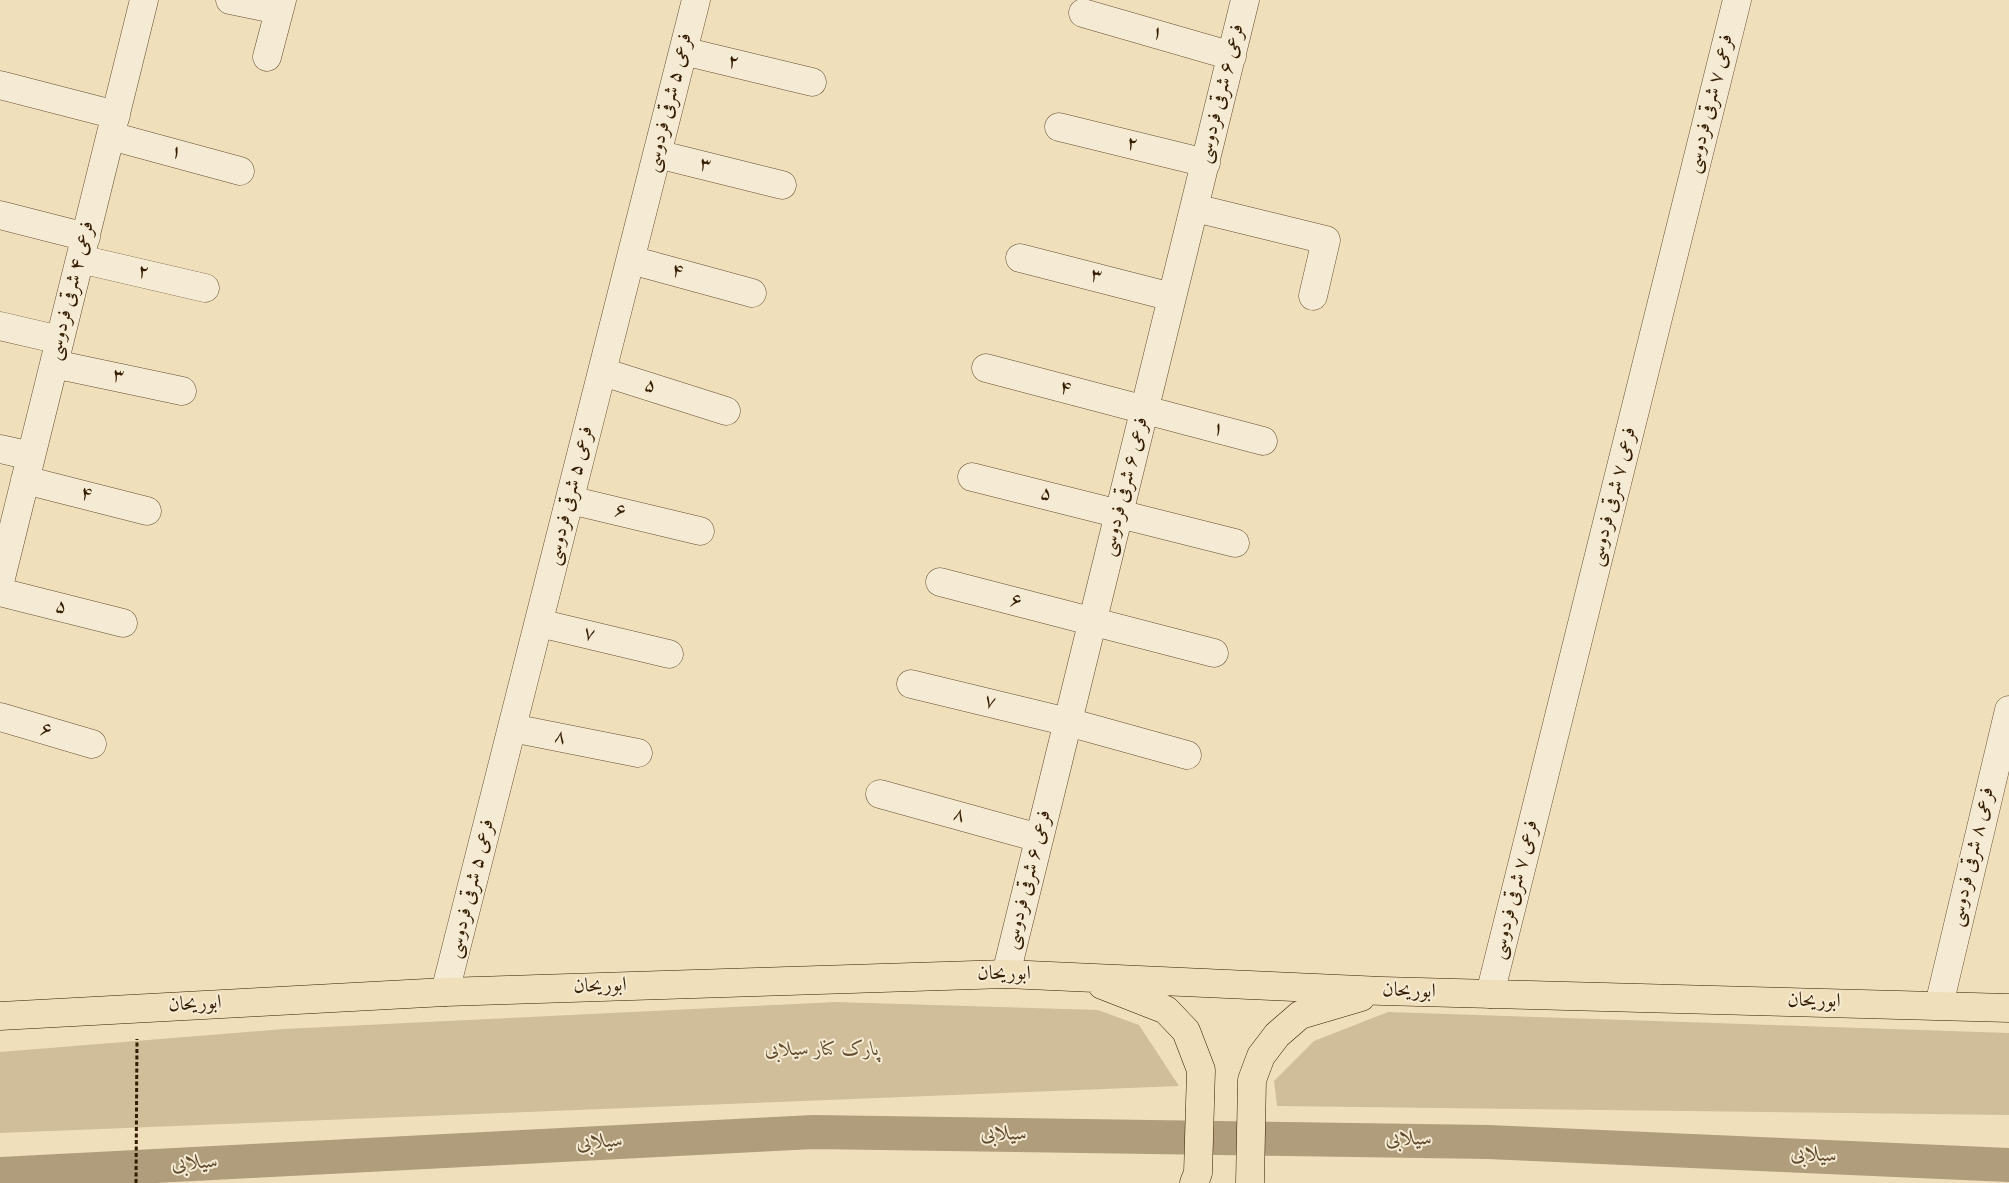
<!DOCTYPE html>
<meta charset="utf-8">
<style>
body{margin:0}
canvas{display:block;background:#f0dfbb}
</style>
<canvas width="2009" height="1183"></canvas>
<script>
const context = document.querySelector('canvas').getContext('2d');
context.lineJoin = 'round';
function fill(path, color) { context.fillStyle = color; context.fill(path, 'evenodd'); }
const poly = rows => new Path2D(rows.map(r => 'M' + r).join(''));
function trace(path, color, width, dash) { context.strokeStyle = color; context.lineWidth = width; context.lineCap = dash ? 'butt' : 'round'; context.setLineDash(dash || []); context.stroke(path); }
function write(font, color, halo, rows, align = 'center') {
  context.font = font + ' "IM FELL English",Amiri,serif'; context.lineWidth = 4; context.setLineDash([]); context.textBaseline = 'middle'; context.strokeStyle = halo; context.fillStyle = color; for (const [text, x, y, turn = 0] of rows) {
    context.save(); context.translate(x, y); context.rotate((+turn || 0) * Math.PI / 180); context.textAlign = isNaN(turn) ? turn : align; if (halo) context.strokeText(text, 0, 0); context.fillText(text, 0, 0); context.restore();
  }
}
const green = poly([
 [836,1002,1098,1010,1139,1025,1179,1086,0,1133,0,1052,284,1029],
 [1388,1012,2009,1033,2009,1115,1277,1106,1274,1081,1314,1041]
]);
const canal = poly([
 [0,1174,813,1132,1488,1142,2009,1165]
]);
const path = poly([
 [136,1183,137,1039]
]);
const minor = poly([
 [230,0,279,10],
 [1083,13,1232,56],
 [683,51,812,82],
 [267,57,282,0],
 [0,85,116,115],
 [1059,127,1206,163],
 [111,136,240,171],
 [657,154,782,185],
 [1195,208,1326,240,1313,296],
 [0,215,86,237],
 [1020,258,1172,297],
 [80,259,205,288],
 [631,260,752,293],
 [0,326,60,340],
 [54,364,182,391],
 [986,368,1263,441],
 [603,372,726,411],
 [0,449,31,456],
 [972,477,1235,543],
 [25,480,147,511],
 [570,500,700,531],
 [0,582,144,0],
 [940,582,1214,653],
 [0,592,123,623],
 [539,623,669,654],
 [911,684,1068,722,1187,755],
 [0,717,92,744],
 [512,728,638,753],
 [880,794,1039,838],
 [1006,974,1245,0],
 [445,992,696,0],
 [1490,994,1737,0],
 [1939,1005,2009,710]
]);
const major = poly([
 [1102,985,1166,1010,1186,1031,1201,1070,1198,1173,1194,1183],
 [0,1016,445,992,1006,974,1382,991,2009,1008],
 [1250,1183,1252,1080,1261,1056,1277,1035,1300,1015,1361,997]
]);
const streetNames = [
 ["۱",1157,34,16],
 ["۲",733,63,13],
 ["فرعی ۶ شرقی فردوسی",1222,94,-76],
 ["فرعی ۵ شرقی فردوسی",670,103,-76],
 ["فرعی ۷ شرقی فردوسی",1711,104,-76],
 ["۲",1132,145,14],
 ["۱",176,153,15],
 ["۳",705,166,14],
 ["۴",677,272,15],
 ["۲",143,273,13],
 ["۳",1096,277,14],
 ["فرعی ۴ شرقی فردوسی",72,291,-76],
 ["۳",118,377,12],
 ["۵",650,387,18],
 ["۴",1065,389,15],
 ["۱",1218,430,14],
 ["فرعی ۶ شرقی فردوسی",1126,487,-76],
 ["۴",86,495,14],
 ["۵",1046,495,14],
 ["فرعی ۵ شرقی فردوسی",571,496,-76],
 ["فرعی ۷ شرقی فردوسی",1614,497,-76],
 ["۶",620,512,13],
 ["۶",1016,602,14],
 ["۵",61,608,14],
 ["۷",589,635,13],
 ["۷",990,703,14],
 ["۶",46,731,16],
 ["۸",560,738,11],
 ["۸",959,816,15],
 ["فرعی ۸ شرقی فردوسی",1973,857,-77],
 ["فرعی ۶ شرقی فردوسی",1029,880,-76],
 ["فرعی ۵ شرقی فردوسی",472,889,-76],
 ["فرعی ۷ شرقی فردوسی",1516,890,-76],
 ["ابوریحان",1004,975],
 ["ابوریحان",600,987,-2],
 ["ابوریحان",1409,992,2],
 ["ابوریحان",1814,1002,1],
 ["ابوریحان",195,1005,-3]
];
const parkNames = [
 ["پارک کنار سیلابی",822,1051]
];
const waterNames = [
 ["سیلابی",1004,1135,1],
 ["سیلابی",1409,1140,1],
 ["سیلابی",600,1143,-3],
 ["سیلابی",1814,1156,3],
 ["سیلابی",195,1164,-3]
];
fill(green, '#d0be9b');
trace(canal, '#b09d7b', 34);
trace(minor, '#634d2f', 29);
trace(major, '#341c00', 29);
trace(path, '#341c00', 3, [4, 2.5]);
trace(minor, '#f5ead3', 28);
trace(major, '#f0dfbb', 28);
write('20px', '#341c00', '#f5ead3', streetNames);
write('italic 20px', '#634d2e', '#f5ead3', parkNames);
write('italic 21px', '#5f492b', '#f5ead3', waterNames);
</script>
